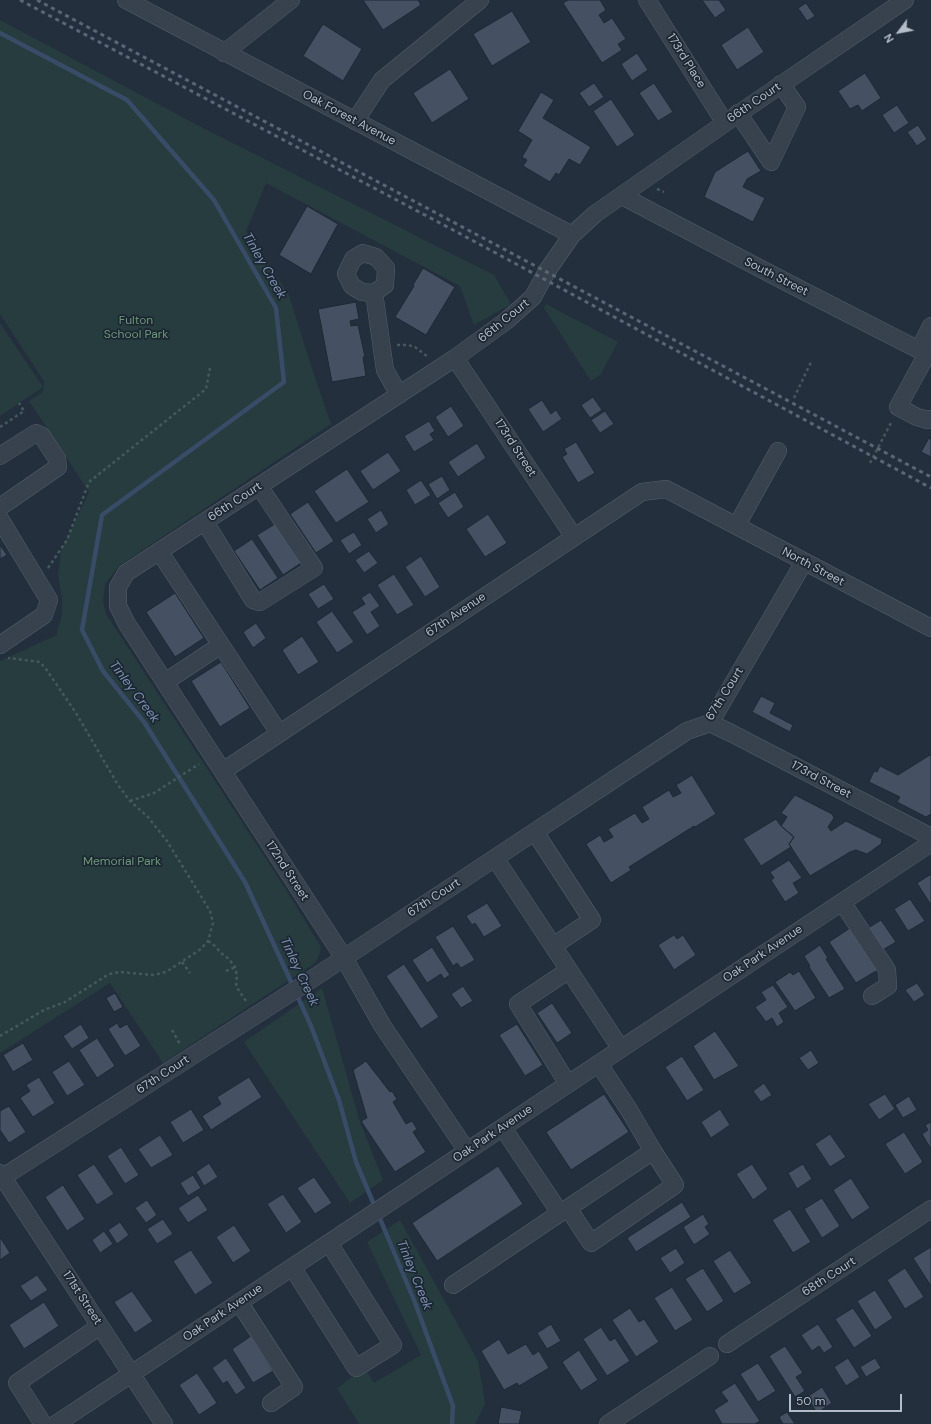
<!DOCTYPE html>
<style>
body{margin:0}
#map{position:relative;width:931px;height:1424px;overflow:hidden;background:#242f3e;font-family:"DM Sans",sans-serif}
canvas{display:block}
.north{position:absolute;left:879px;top:12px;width:40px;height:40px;-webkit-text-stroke:3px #1d2633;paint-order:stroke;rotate:238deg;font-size:11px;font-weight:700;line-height:16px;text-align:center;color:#b4bcc9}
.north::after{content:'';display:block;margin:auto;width:14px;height:18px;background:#b4bcc9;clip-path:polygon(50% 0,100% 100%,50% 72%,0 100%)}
.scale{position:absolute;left:789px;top:1394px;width:113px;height:18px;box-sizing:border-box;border:2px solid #b4bcc9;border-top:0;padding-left:5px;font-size:12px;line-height:14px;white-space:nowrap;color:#b4bcc9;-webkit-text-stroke:3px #1d2633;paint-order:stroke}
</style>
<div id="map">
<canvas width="931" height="1424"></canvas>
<div class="north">N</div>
<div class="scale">50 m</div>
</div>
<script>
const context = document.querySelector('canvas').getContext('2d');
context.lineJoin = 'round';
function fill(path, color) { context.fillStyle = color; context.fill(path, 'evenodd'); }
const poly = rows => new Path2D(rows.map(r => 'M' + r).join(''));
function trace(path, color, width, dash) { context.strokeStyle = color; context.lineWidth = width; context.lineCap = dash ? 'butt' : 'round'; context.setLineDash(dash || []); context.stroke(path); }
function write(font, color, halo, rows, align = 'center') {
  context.font = font + ' "DM Sans",sans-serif'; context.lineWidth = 3.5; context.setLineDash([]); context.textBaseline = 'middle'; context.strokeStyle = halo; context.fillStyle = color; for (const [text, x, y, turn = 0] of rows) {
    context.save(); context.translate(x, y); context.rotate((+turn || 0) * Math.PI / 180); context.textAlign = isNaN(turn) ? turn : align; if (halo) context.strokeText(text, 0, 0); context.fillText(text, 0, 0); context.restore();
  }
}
const green = poly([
 [0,20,201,127,494,275,511,304,474,325,460,286,266,183,246,231,289,295,312,369,331,424,119,566,105,584,103,602,106,614,285,888,321,947,320,953,315,963,163,1063,110,983,0,1053,0,661,57,635,57,631,62,615,62,598,58,575,61,551,89,492,29,401,43,392,44,381,0,314],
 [546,304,618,342,601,374,591,381,544,308],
 [0,323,43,387,0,416],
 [322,988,359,1119,383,1180,350,1203,244,1042],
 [400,1220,478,1361,485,1404,475,1424,359,1424,337,1388,365,1368,374,1383,421,1355,367,1242]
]);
const stream = poly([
 [0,33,127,100,214,200,276,308,284,382,102,515,82,630,103,671,144,722,245,882,293,986],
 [296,993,311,1026,339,1100,356,1162,375,1207],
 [378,1214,414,1300,453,1406,452,1424]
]);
const building = poly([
 [363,0,418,0,421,5,383,30,363,0],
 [568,0,600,0,606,10,599,15,604,23,612,18,626,39,618,44,622,50,602,63,563,3,568,0],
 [702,0,719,0,726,10,715,18,702,0],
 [806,3,815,16,807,21,798,8,806,3],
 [512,11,531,42,492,66,473,34,512,11],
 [323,24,362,49,343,81,303,56,323,24],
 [748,27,764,52,737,70,721,45,748,27],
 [637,53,648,70,632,81,621,64,637,53],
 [450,69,469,99,432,123,413,93,450,69],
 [865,73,881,98,862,111,858,105,850,109,838,91,865,73],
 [594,83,604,97,589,107,579,93,594,83],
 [654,83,673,112,658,121,639,93,654,83],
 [541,92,554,100,543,118,591,147,580,165,569,159,559,175,556,173,550,182,523,166,527,160,522,157,532,140,518,131,541,92],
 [611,99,635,135,617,147,593,111,611,99],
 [897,105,909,123,894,133,882,115,897,105],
 [918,125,927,139,917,146,907,132,918,125],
 [748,151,761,171,747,179,743,187,765,198,753,222,704,197,715,172,748,151],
 [307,206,338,224,311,274,279,255,307,206],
 [423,268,455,287,426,335,395,317,414,286,413,285,423,268],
 [356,302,359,319,350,321,351,326,358,325,365,357,363,357,366,376,332,382,318,309,356,302],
 [593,397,602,410,590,418,581,405,593,397],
 [542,400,551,414,556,410,562,419,543,432,528,409,542,400],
 [451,406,464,426,448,437,435,417,451,406],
 [605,411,614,424,600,433,591,420,605,411],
 [429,421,435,431,430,434,434,440,414,452,404,436,429,421],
 [929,438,931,440,931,457,921,452,929,438],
 [576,442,595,473,578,483,562,457,567,454,564,449,576,442],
 [477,443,486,458,458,477,448,462,477,443],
 [388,452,401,471,373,490,360,471,388,452],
 [347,469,369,502,336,523,314,491,347,469],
 [442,476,450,490,437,499,428,484,442,476],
 [421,480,431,495,415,505,406,490,421,480],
 [455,492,464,507,448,518,438,503,455,492],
 [308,502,334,541,316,553,290,514,308,502],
 [381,510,389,524,376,533,367,519,381,510],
 [488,514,507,543,485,557,466,529,488,514],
 [275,524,301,563,283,575,257,535,275,524],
 [354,532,362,545,349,554,340,540,354,532],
 [252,539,278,578,260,590,234,551,252,539],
 [0,545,7,555,0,559,0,545],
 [369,551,378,563,364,573,355,560,369,551],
 [421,556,440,587,425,597,405,567,421,556],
 [394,574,414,605,397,615,377,585,394,574],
 [324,584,334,599,318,609,308,594,324,584],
 [370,592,380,606,371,612,380,626,367,635,352,612,365,604,361,598,370,592],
 [175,593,204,638,175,657,146,612,175,593],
 [332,611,354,642,337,653,316,622,332,611],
 [256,623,266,638,253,648,243,632,256,623],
 [302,636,319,662,298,675,282,650,302,636],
 [221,662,250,708,220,727,191,681,221,662],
 [761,696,775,703,770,713,793,725,790,732,752,712,761,696],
 [930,755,931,756,931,814,926,817,897,802,900,797,869,782,874,771,877,772,880,766,898,775,930,755],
 [692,775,716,814,695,827,694,826,629,867,631,870,611,883,586,844,600,835,604,842,613,837,608,829,635,813,642,823,649,819,642,807,669,790,673,797,681,793,676,785,692,775],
 [795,795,832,814,834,818,828,827,831,831,846,821,882,839,881,844,867,854,856,850,850,852,810,876,789,844,794,837,781,826,787,817,781,813,795,795],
 [776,819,781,826,794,837,789,844,791,847,761,866,743,839,776,819],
 [789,860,802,878,793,883,799,893,785,902,771,880,774,878,770,872,789,860],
 [931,874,931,905,917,883,931,874],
 [910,899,925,921,908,931,894,909,910,899],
 [487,903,502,926,484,937,475,923,472,925,466,916,487,903],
 [881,920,896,942,879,952,865,930,881,920],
 [453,926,475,960,461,968,457,963,453,966,435,937,453,926],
 [853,926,881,968,856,983,829,942,853,926],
 [674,935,677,939,683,935,696,955,674,970,658,945,674,935],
 [820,945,828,958,826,959,845,989,829,998,809,967,810,966,804,956,820,945],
 [432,947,450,975,444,979,441,974,427,983,412,960,432,947],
 [404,964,439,1017,421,1029,386,976,404,964],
 [799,971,816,998,795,1011,775,982,790,972,793,975,799,971],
 [917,983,925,995,914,1002,905,990,917,983],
 [773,985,788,1007,779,1013,784,1022,777,1027,772,1018,766,1022,755,1007,766,1000,761,992,773,985],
 [463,986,473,1001,461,1008,451,994,463,986],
 [115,993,123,1007,114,1012,106,998,115,993],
 [552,1003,572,1033,557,1043,537,1013,552,1003],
 [117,1023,120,1028,127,1024,141,1046,125,1056,108,1029,117,1023],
 [81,1024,89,1038,72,1049,63,1036,81,1024],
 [517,1024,543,1065,525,1076,499,1035,517,1024],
 [715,1031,739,1066,714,1080,693,1046,715,1031],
 [97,1038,115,1066,97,1078,79,1050,97,1038],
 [23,1043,33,1060,13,1072,3,1055,23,1043],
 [811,1050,819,1063,808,1070,799,1058,811,1050],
 [682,1056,704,1090,687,1101,665,1067,682,1056],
 [69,1061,85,1085,67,1096,52,1072,69,1061],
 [366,1061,390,1092,392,1091,397,1099,393,1102,406,1124,412,1121,417,1129,413,1132,426,1152,395,1172,361,1121,367,1118,353,1070,366,1061],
 [39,1077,55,1103,33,1117,20,1098,30,1091,26,1085,39,1077],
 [249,1077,262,1097,211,1130,202,1116,221,1104,217,1097,249,1077],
 [764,1083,772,1095,761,1102,753,1091,764,1083],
 [604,1094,629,1132,571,1170,546,1132,604,1094],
 [885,1094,895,1109,879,1120,868,1104,885,1094],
 [909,1096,917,1110,903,1118,895,1105,909,1096],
 [9,1106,26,1132,9,1143,0,1130,0,1111,9,1106],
 [191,1109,204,1130,183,1143,170,1122,191,1109],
 [720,1109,730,1125,711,1138,701,1122,720,1109],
 [931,1122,931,1149,922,1134,928,1130,925,1125,931,1122],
 [904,1132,923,1162,905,1174,885,1144,904,1132],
 [830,1134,846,1157,830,1167,815,1144,830,1134],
 [160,1135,173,1155,151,1168,138,1149,160,1135],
 [121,1147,139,1175,125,1184,107,1156,121,1147],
 [209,1163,218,1177,204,1186,196,1172,209,1163],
 [94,1164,114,1194,97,1205,77,1175,94,1164],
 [752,1164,768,1189,753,1200,736,1174,752,1164],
 [803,1164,812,1179,797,1189,788,1173,803,1164],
 [498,1166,523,1204,437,1261,412,1223,498,1166],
 [193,1175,201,1188,188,1196,180,1183,193,1175],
 [314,1177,332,1203,315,1214,297,1188,314,1177],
 [851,1178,870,1208,852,1220,833,1190,851,1178],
 [63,1185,85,1219,67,1231,45,1197,63,1185],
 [283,1194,302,1222,286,1233,267,1204,283,1194],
 [198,1195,208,1210,188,1223,178,1208,198,1195],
 [822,1198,840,1226,822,1238,804,1209,822,1198],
 [147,1200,157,1215,146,1223,135,1208,147,1200],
 [682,1202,691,1217,636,1252,627,1238,682,1202],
 [790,1209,811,1242,793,1253,772,1220,790,1209],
 [703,1214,709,1224,705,1227,710,1234,694,1245,683,1227,703,1214],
 [163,1219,173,1234,157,1244,147,1229,163,1219],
 [120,1222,129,1235,117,1244,108,1230,120,1222],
 [234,1225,251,1251,233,1263,216,1237,234,1225],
 [104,1231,113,1244,100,1253,92,1240,104,1231],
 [0,1237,10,1253,0,1260,0,1237],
 [931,1247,931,1286,913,1258,931,1247],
 [676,1248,685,1263,670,1273,660,1258,676,1248],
 [191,1250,213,1283,195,1295,173,1261,191,1250],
 [730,1250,752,1283,734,1294,713,1261,730,1250],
 [703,1268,724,1301,707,1312,685,1279,703,1268],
 [905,1268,924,1297,905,1309,887,1280,905,1268],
 [37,1275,48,1290,31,1301,20,1286,37,1275],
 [672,1287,693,1320,675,1331,654,1298,672,1287],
 [875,1290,893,1318,875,1330,857,1301,875,1290],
 [132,1291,153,1321,135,1333,114,1302,132,1291],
 [44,1302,59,1326,24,1349,9,1325,44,1302],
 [630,1308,639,1322,644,1319,659,1342,636,1357,612,1320,630,1308],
 [853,1308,872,1336,854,1348,835,1319,853,1308],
 [551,1324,561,1341,547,1349,537,1333,551,1324],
 [818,1324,833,1347,824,1353,819,1346,812,1351,801,1335,818,1324],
 [601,1327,610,1341,615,1338,630,1361,607,1376,583,1339,601,1327],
 [251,1336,273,1371,253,1383,232,1349,251,1336],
 [499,1339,508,1354,526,1344,533,1355,539,1351,549,1368,519,1386,517,1383,504,1390,481,1351,499,1339],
 [785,1346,803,1373,796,1377,805,1391,795,1397,769,1356,785,1346],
 [579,1350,598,1380,581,1391,562,1362,579,1350],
 [226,1358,246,1388,236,1395,227,1381,223,1384,212,1368,226,1358],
 [848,1358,860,1377,846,1386,834,1367,848,1358],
 [875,1358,881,1368,866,1377,860,1367,875,1358],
 [758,1363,776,1391,758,1402,740,1374,758,1363],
 [197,1373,217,1403,199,1415,179,1385,197,1373],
 [735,1383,760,1421,755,1424,722,1424,714,1410,728,1401,721,1392,735,1383],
 [822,1387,832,1403,817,1413,807,1397,822,1387],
 [501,1407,522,1411,519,1424,498,1424,501,1407],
 [787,1412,795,1424,783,1424,779,1417,787,1412]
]);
const path = poly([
 [657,189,664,192],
 [397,345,408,345,415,347,428,357],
 [794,398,812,360],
 [0,427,24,411,19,403],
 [870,463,892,421],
 [48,568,67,540,89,482,206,389,210,368],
 [130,801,154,793,199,764],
 [208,941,215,946,221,953,229,959,235,967,237,976,236,986,246,1001],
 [182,962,190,973],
 [226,971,235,967],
 [172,1030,180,1044],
 [0,1036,44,1010,65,1002,109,974,120,972,153,975,166,972,201,949,208,941,213,923,210,911,167,841,148,817,130,801,118,785,76,713,46,669,40,662,8,658]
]);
const minor = poly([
 [126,0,572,235],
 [647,0,725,123],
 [224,53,291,0],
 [738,113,771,162,797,107,781,84],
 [355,121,382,80,480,0],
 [622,196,786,282,931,356],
 [374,293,385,285,386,268,376,257,363,253,353,259,346,274,352,286,362,292,374,293,385,370,399,395],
 [919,350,931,326],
 [927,354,898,407,917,417,928,420,931,419],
 [455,358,574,537],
 [0,456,36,433,42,436,57,459,58,467,0,507],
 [0,519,49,600,44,615,0,645],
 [205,522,253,600,260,602,314,568,259,486],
 [737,525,778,451],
 [159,551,279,733],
 [165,682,221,645],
 [710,723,731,733,931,837],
 [223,771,642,492,666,489,931,628],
 [535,832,592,920,553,946],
 [495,858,621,1049],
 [842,902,887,970,888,986,872,996],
 [599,1064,629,1110,653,1151],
 [568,1084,518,1004,569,970],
 [467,1151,382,1025,344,958,127,624,118,606,118,587,126,573,455,358,506,321,533,297,547,271,572,235,595,214,725,123,905,0],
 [0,1173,164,1424],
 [0,1179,303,985,687,731,710,723,804,562],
 [560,1213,568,1208,653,1151,675,1185,591,1243,568,1208],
 [292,1267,356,1368,393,1345,329,1243],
 [453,1285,560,1213,503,1128],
 [239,1302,294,1387,271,1403],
 [727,1344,931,1209],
 [43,1424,17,1383,100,1326],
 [56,1424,931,843],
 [608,1424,710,1356]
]);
const rail = poly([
 [20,0,455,231,931,488],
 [37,0,931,477]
]);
const streetNames = [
 ["173rd Place",686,61,58],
 ["66th Court",754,103,-34],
 ["Oak Forest Avenue",349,118,28],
 ["South Street",776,277,27],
 ["66th Court",504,321,-39],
 ["173rd Street",515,448,57],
 ["66th Court",235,502,-33],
 ["North Street",813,567,28],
 ["67th Avenue",456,615,-34],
 ["67th Court",725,694,-58],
 ["173rd Street",821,780,28],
 ["172nd Street",287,871,57],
 ["67th Court",434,898,-33],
 ["Oak Park Avenue",763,954,-34],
 ["67th Court",163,1075,-33],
 ["Oak Park Avenue",493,1134,-34],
 ["68th Court",829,1277,-33],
 ["171st Street",82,1298,57],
 ["Oak Park Avenue",223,1313,-34]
];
const parkNames = [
 ["Fulton",136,321],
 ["School Park",136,335],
 ["Memorial Park",122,862]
];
const waterNames = [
 ["Tinley Creek",264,266,60],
 ["Tinley Creek",134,692,53],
 ["Tinley Creek",299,972,65],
 ["Tinley Creek",414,1275,68]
];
fill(green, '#263c3f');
trace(stream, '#394c67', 4.5);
fill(building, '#455162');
trace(building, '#1f2835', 1);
trace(minor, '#565f6c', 18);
trace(path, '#44595c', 2.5, [3, 3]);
trace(minor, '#38414e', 17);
trace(rail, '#5a6575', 3, [4, 4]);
write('12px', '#b4bcc9', '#1d2633', streetNames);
write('12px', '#6b9a76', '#1d2633', parkNames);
write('italic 13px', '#7c92b1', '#1d2633', waterNames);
</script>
